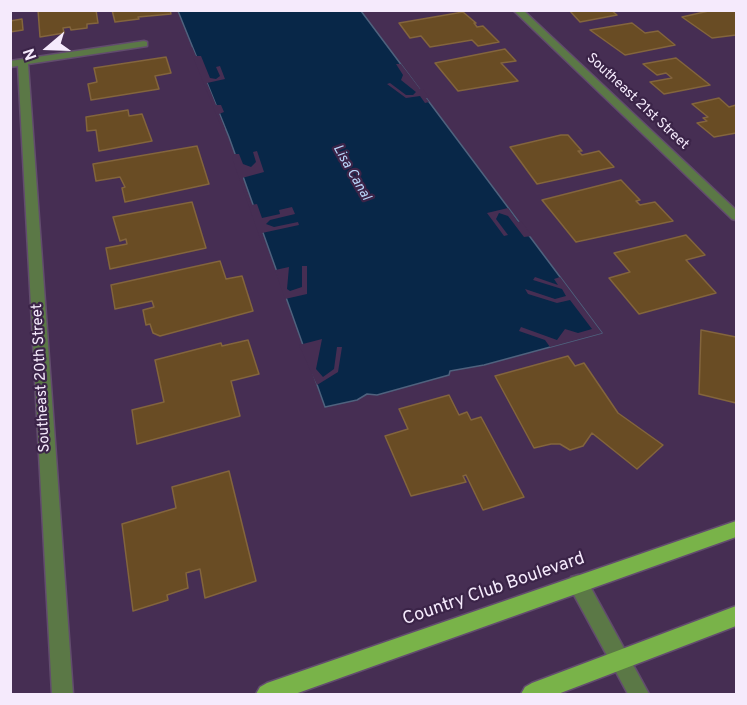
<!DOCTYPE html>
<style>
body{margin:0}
#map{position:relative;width:747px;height:705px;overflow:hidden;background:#462e53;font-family:Overpass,sans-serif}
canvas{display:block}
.frame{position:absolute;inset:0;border:12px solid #f5eafc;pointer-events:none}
.north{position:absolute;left:18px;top:18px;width:60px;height:60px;-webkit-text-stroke:4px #3b2448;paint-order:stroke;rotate:251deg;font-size:16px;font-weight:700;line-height:24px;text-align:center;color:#f5eafc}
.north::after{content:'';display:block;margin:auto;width:21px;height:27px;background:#f5eafc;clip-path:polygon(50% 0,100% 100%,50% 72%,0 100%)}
</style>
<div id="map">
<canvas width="747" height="705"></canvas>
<div class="frame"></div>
<div class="north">N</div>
</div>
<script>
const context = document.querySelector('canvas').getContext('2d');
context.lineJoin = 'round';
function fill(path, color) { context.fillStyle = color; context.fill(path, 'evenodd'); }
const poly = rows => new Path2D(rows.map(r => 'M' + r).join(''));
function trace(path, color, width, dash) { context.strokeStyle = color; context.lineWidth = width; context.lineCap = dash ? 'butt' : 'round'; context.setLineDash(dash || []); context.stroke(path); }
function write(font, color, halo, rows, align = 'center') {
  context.font = font + ' Overpass,sans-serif'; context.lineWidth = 4.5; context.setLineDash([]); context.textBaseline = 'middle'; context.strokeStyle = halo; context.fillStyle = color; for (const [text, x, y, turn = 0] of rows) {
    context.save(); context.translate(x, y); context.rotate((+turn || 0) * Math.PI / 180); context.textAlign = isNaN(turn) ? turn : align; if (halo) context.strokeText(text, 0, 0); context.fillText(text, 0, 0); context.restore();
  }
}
const water = poly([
 [178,11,361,11,602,333,484,365,450,371,449,375,377,395,367,394,357,400,325,407,229,137,178,11]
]);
const pier = poly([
 [189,47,192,47,196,56,201,56,210,78,216,79,220,76,216,67,220,66,225,79,207,83,216,105,221,105,224,112,219,114,225,129,222,129],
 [396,64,401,64,420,89,423,89,429,98,426,98,429,102,425,103,420,96,406,98,387,84,390,83,406,95,413,95,416,92,401,80,403,75],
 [257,151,264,172,242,178,251,205,257,204,262,218,280,214,279,210,292,207,295,214,270,220,266,224,274,227,298,222,299,225,262,233,265,243,262,244,232,158,234,154,239,154,243,164,251,167,256,162,253,152],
 [508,208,518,222,521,221,532,236,524,237,508,216,499,213,496,219,508,235,504,236,487,213],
 [302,266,307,266,307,294,285,299,275,270,289,267,287,289,290,291,302,287],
 [535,277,558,285,554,279,560,277,602,333,550,347,545,340,519,331,521,327,557,340,565,329,578,333,592,329,570,300,557,303,528,294,525,289,555,299,566,296,562,289,533,280],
 [322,339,316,369,323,377,334,369,337,347,342,347,338,372,317,385,299,345]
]);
const building = poly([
 [38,10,96,10,98,23,87,24,87,28,71,30,70,27,63,28,64,33,40,37,38,10],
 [112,10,170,10,171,14,138,17,139,19,115,22,112,10],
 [569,10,611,10,617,15,580,22,569,10],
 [713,10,736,10,736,35,712,38,682,17,713,10],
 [463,12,476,23,474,23,477,27,483,26,499,42,478,46,472,40,430,47,421,36,410,38,399,23,463,12],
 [22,19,23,30,10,32,10,21,22,19],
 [632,23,645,33,658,31,675,45,625,55,590,30,632,23],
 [505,49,516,61,501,63,518,81,458,91,435,63,505,49],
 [166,57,171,73,155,76,159,89,91,100,88,84,97,82,94,68,166,57],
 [676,58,710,85,664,94,650,82,672,78,666,73,657,75,643,64,676,58],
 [719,98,729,107,736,105,736,133,714,137,697,123,707,121,703,118,708,117,692,104,719,98],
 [128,110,129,116,142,114,152,141,99,151,96,130,87,131,86,117,128,110],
 [561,135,568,135,582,151,578,151,582,155,599,151,614,167,537,184,510,147,561,135],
 [197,146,209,184,125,202,122,188,125,187,120,177,96,181,93,164,197,146],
 [621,180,640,200,636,201,640,205,655,202,673,221,576,242,542,200,621,180],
 [192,202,206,248,110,269,106,248,127,244,126,239,120,241,113,217,192,202],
 [686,235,705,255,686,260,716,293,639,314,609,278,630,272,614,253,686,235],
 [220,261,226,279,242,276,253,311,160,336,153,333,150,324,146,325,143,310,154,307,152,301,115,309,111,285,220,261],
 [701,330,736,337,736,403,699,394,701,330],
 [248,340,259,374,231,381,240,416,137,444,132,410,164,402,155,360,221,343,222,346,248,340],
 [568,356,575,366,584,363,618,413,663,445,637,469,592,433,583,446,570,450,560,444,551,444,534,448,495,376,568,356],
 [449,395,459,415,467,412,471,420,481,417,524,497,483,510,466,475,463,476,466,482,411,496,385,436,408,429,399,409,449,395],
 [229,471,256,581,205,598,200,569,186,573,188,588,167,595,168,600,133,611,122,524,176,508,172,487,229,471]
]);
const minor = poly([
 [513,10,523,10,736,210,736,220,732,219,513,10],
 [144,41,147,42,147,46,28,64,73,694,52,694,18,66,10,67,10,61,144,41],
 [578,575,585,577,649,694,628,694,568,584,571,577,578,575]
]);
const major = poly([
 [736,521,736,537,295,694,256,694,260,687,267,683,736,521],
 [736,606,736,626,558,694,521,694,525,687,532,683,736,606]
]);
const farStreetnames = [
 ["Southeast 21st Street",637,102,43]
];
const farWaternames = [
 ["Lisa Canal",351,173,60]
];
const streetNames = [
 ["Southeast 20th Street",42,378,-93]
];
const nearStreetnames = [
 ["Country Club Boulevard",494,590,-19]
];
fill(water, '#082748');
trace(water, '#4f627e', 1.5);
fill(pier, '#462e53');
fill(building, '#694c24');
trace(building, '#83653d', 1.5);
trace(minor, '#624c6e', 3);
trace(major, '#624c6e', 3);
fill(minor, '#5b7846');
fill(major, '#79b349');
write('14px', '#f5eafc', '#3b2448', farStreetnames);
write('italic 14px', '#b9d6fa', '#3b2448', farWaternames);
write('15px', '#f5eafc', '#3b2448', streetNames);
write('18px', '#f5eafc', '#3b2448', nearStreetnames);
</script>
